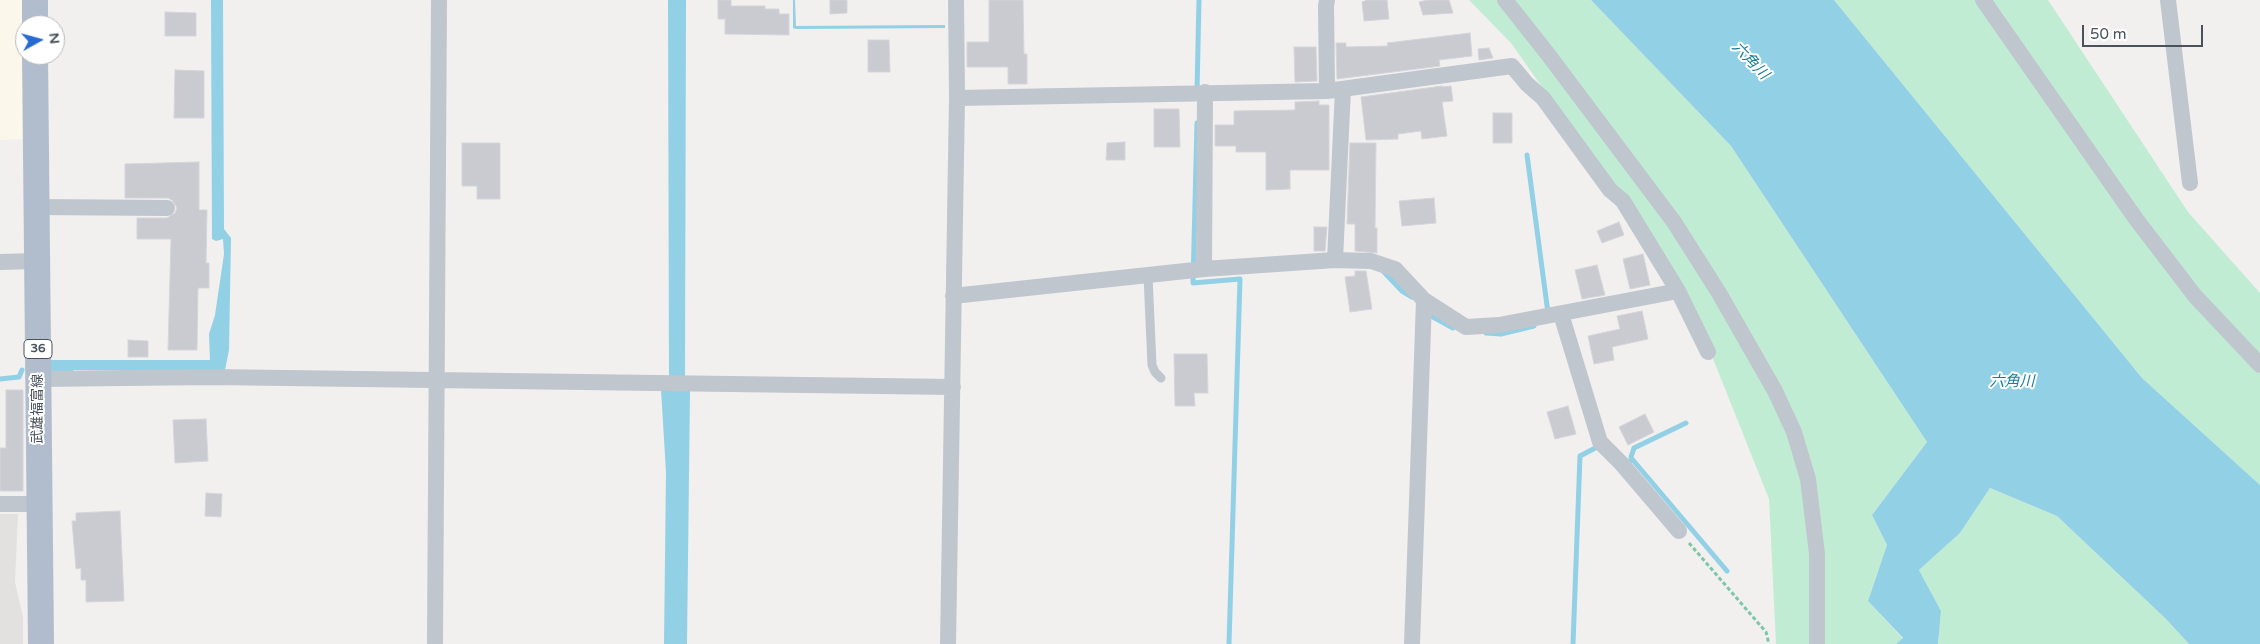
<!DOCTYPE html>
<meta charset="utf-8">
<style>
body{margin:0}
#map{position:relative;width:2260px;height:644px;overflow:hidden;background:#f2efef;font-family:"Varela Round",sans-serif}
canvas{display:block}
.north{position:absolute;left:15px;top:15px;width:50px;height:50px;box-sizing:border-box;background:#fff;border:1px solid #b6babd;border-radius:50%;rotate:83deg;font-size:14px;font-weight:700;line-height:20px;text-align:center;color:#49525b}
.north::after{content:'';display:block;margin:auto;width:18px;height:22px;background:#276ad3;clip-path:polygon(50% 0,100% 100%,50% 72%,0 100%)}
.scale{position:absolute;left:2082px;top:25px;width:121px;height:22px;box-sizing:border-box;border:2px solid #49525b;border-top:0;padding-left:6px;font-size:15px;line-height:18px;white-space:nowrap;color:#49525b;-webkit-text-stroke:4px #fff;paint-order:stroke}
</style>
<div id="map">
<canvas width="2260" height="644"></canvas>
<div class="north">N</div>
<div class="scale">50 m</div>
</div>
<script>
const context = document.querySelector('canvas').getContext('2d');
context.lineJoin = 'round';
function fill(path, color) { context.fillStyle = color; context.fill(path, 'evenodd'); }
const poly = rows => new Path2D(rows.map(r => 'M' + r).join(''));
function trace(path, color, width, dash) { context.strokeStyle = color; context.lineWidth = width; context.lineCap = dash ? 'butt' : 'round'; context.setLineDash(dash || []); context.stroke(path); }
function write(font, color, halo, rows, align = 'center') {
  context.font = font + ' "Varela Round","Noto Sans JP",sans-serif'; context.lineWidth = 4; context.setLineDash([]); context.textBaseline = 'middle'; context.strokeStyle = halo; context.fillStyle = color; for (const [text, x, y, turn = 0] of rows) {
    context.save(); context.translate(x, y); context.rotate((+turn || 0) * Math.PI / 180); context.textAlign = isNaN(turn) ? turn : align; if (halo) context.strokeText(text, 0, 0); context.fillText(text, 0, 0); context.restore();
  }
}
const commercial = poly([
 [0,0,24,0,25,139,0,140]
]);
const education = poly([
 [0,514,18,514,15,582,23,617,23,644,0,644]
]);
const green = poly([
 [1469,0,1591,0,1731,146,1927,442,1872,515,1887,545,1868,601,1903,639,1896,644,1776,644,1769,499,1686,291,1511,43],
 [1834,0,2048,0,2188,212,2260,293,2260,485,2142,378],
 [1990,488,2057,516,2166,619,2189,644,1938,644,1941,611,1919,570,1960,533]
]);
const water = poly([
 [211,0,223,0,224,229,231,238,229,350,225,370,74,370,70,373,50,372,50,360,210,360,209,334,215,315,224,254,223,239,216,241,212,239],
 [668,0,686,0,685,377,690,390,687,644,664,644,666,472,661,390,669,377],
 [793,0,795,0,796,26,945,25,945,28,796,29,793,28],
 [1591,0,1834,0,2142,378,2260,485,2260,644,2189,644,2166,619,2057,516,1990,488,1960,533,1919,570,1941,611,1938,644,1896,644,1903,638,1868,601,1887,545,1872,515,1927,442,1731,146]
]);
const stream = poly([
 [1197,92,1199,0],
 [1197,123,1193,283,1240,279,1229,644],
 [1527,155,1548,313],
 [1383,271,1402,291,1412,297],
 [1427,311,1433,317,1453,328],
 [1486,333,1501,334,1534,326],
 [0,379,19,377,22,370],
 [1632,459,1631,457,1634,448,1686,423],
 [1626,465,1632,459,1727,571],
 [1573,644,1580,456,1599,446]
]);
const building = poly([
 [718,0,731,0,731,6,765,6,765,9,779,9,779,14,789,14,789,35,725,34,725,19,718,19,718,0],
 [830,0,847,0,847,13,830,14,830,0],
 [989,0,1023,0,1024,54,1027,54,1027,84,1008,84,1008,67,967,67,967,42,989,42,989,0],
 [1367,0,1387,0,1389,19,1364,21,1362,2,1367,0],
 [1428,0,1449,0,1453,13,1423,15,1419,2,1428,0],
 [165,12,196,13,196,36,165,36,165,12],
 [1470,33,1472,56,1439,60,1440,66,1337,79,1336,43,1346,43,1346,47,1388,46,1387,43,1470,33],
 [868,40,889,40,890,72,868,72,868,40],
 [1294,47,1316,47,1317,81,1295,82,1294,47],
 [1489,48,1493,58,1479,60,1478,49,1489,48],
 [175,70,204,71,204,118,174,118,175,70],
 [1442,86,1442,87,1451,86,1453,101,1442,102,1447,136,1422,139,1421,131,1398,134,1398,139,1366,140,1361,97,1442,86],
 [1319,101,1319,105,1329,105,1329,170,1290,170,1290,189,1266,190,1266,152,1236,152,1236,146,1215,146,1215,125,1234,125,1234,111,1295,110,1295,102,1319,101],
 [1154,109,1179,109,1180,147,1154,147,1154,109],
 [1493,113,1512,113,1512,143,1493,143,1493,113],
 [1125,142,1125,160,1106,160,1107,143,1125,142],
 [462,143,500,143,500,199,477,199,477,186,462,186,462,143],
 [1350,143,1376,143,1375,228,1377,228,1377,253,1355,251,1355,224,1347,224,1350,143],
 [199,162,199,210,207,210,206,263,209,263,209,288,198,288,197,350,168,350,171,239,137,239,137,218,167,218,175,213,177,208,172,200,168,198,125,198,125,164,199,162],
 [1434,198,1436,223,1402,226,1399,201,1434,198],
 [1619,222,1624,235,1602,243,1597,231,1619,222],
 [1314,227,1327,227,1325,251,1314,251,1314,227],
 [1643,254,1650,285,1630,289,1623,259,1643,254],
 [1597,265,1605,295,1582,299,1575,270,1597,265],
 [1355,271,1366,271,1372,309,1350,312,1345,277,1355,276,1355,271],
 [1642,311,1648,339,1612,347,1614,360,1594,364,1588,336,1620,329,1617,316,1642,311],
 [128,340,148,341,148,357,128,357,128,340],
 [1174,354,1207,354,1208,393,1194,393,1195,406,1175,406,1174,354],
 [6,390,23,390,23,491,0,491,0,448,6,448,6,390],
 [1568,406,1576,434,1555,439,1547,412,1568,406],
 [1645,414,1654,432,1628,445,1619,427,1645,414],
 [206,419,208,461,175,463,173,420,206,419],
 [206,493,222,494,221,517,205,516,206,493],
 [120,511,124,601,86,602,86,580,81,580,81,568,76,569,72,521,76,521,76,513,120,511]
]);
const path = poly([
 [1689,543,1766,632,1769,644]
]);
const service = poly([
 [1148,276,1152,365,1155,372,1161,378]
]);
const minor = poly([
 [1505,0,1547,53,1674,222,1719,293,1775,391,1794,432,1808,479,1817,554,1817,644],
 [1983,0,2136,219,2195,296,2260,365],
 [2168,0,2190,183],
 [1327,91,1326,6,1327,0],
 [957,98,1327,91,1512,66,1527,84,1543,98,1610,190,1623,201,1678,291,1708,352],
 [36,207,167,208],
 [1335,260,1343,89],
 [0,262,36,261],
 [1204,269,1205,92],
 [953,296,1204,269,1335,260,1371,261,1395,269,1424,300,1466,327,1499,325,1678,291],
 [1561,314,1600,442,1621,463,1679,531],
 [39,379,211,377,953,387],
 [0,504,39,504],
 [435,644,439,0],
 [948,644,957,98,956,0],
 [1412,644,1424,300]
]);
const primary = poly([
 [35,0,35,25],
 [35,55,41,644]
]);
const shields = [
 [38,349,28]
];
const shieldNames = [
 ["36",38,349]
];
const streetNames = [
 ["武雄福富線",38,409,-90]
];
const waterNames = [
 ["六角川",1750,61,46],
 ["六角川",2012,382]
];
fill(commercial, '#fbf7ea');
fill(education, '#e2e1e0');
fill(green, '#c1ecd4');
fill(water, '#92d0e5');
trace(stream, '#92d0e5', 5);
fill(building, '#cacbd1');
trace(building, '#d4d5da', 1);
trace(path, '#7cc7a6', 3, [4, 2.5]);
trace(service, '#bfc6cd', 9);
trace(minor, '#bfc6cd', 16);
trace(primary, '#b1bdcc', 26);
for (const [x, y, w] of shields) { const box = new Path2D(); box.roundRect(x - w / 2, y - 9.5, w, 19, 4); context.fillStyle = '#fff'; context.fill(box); trace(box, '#49525b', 1); }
write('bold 12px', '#49525b', null, shieldNames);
write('14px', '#49525b', '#fff', streetNames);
write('italic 15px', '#187c9f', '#fff', waterNames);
</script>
